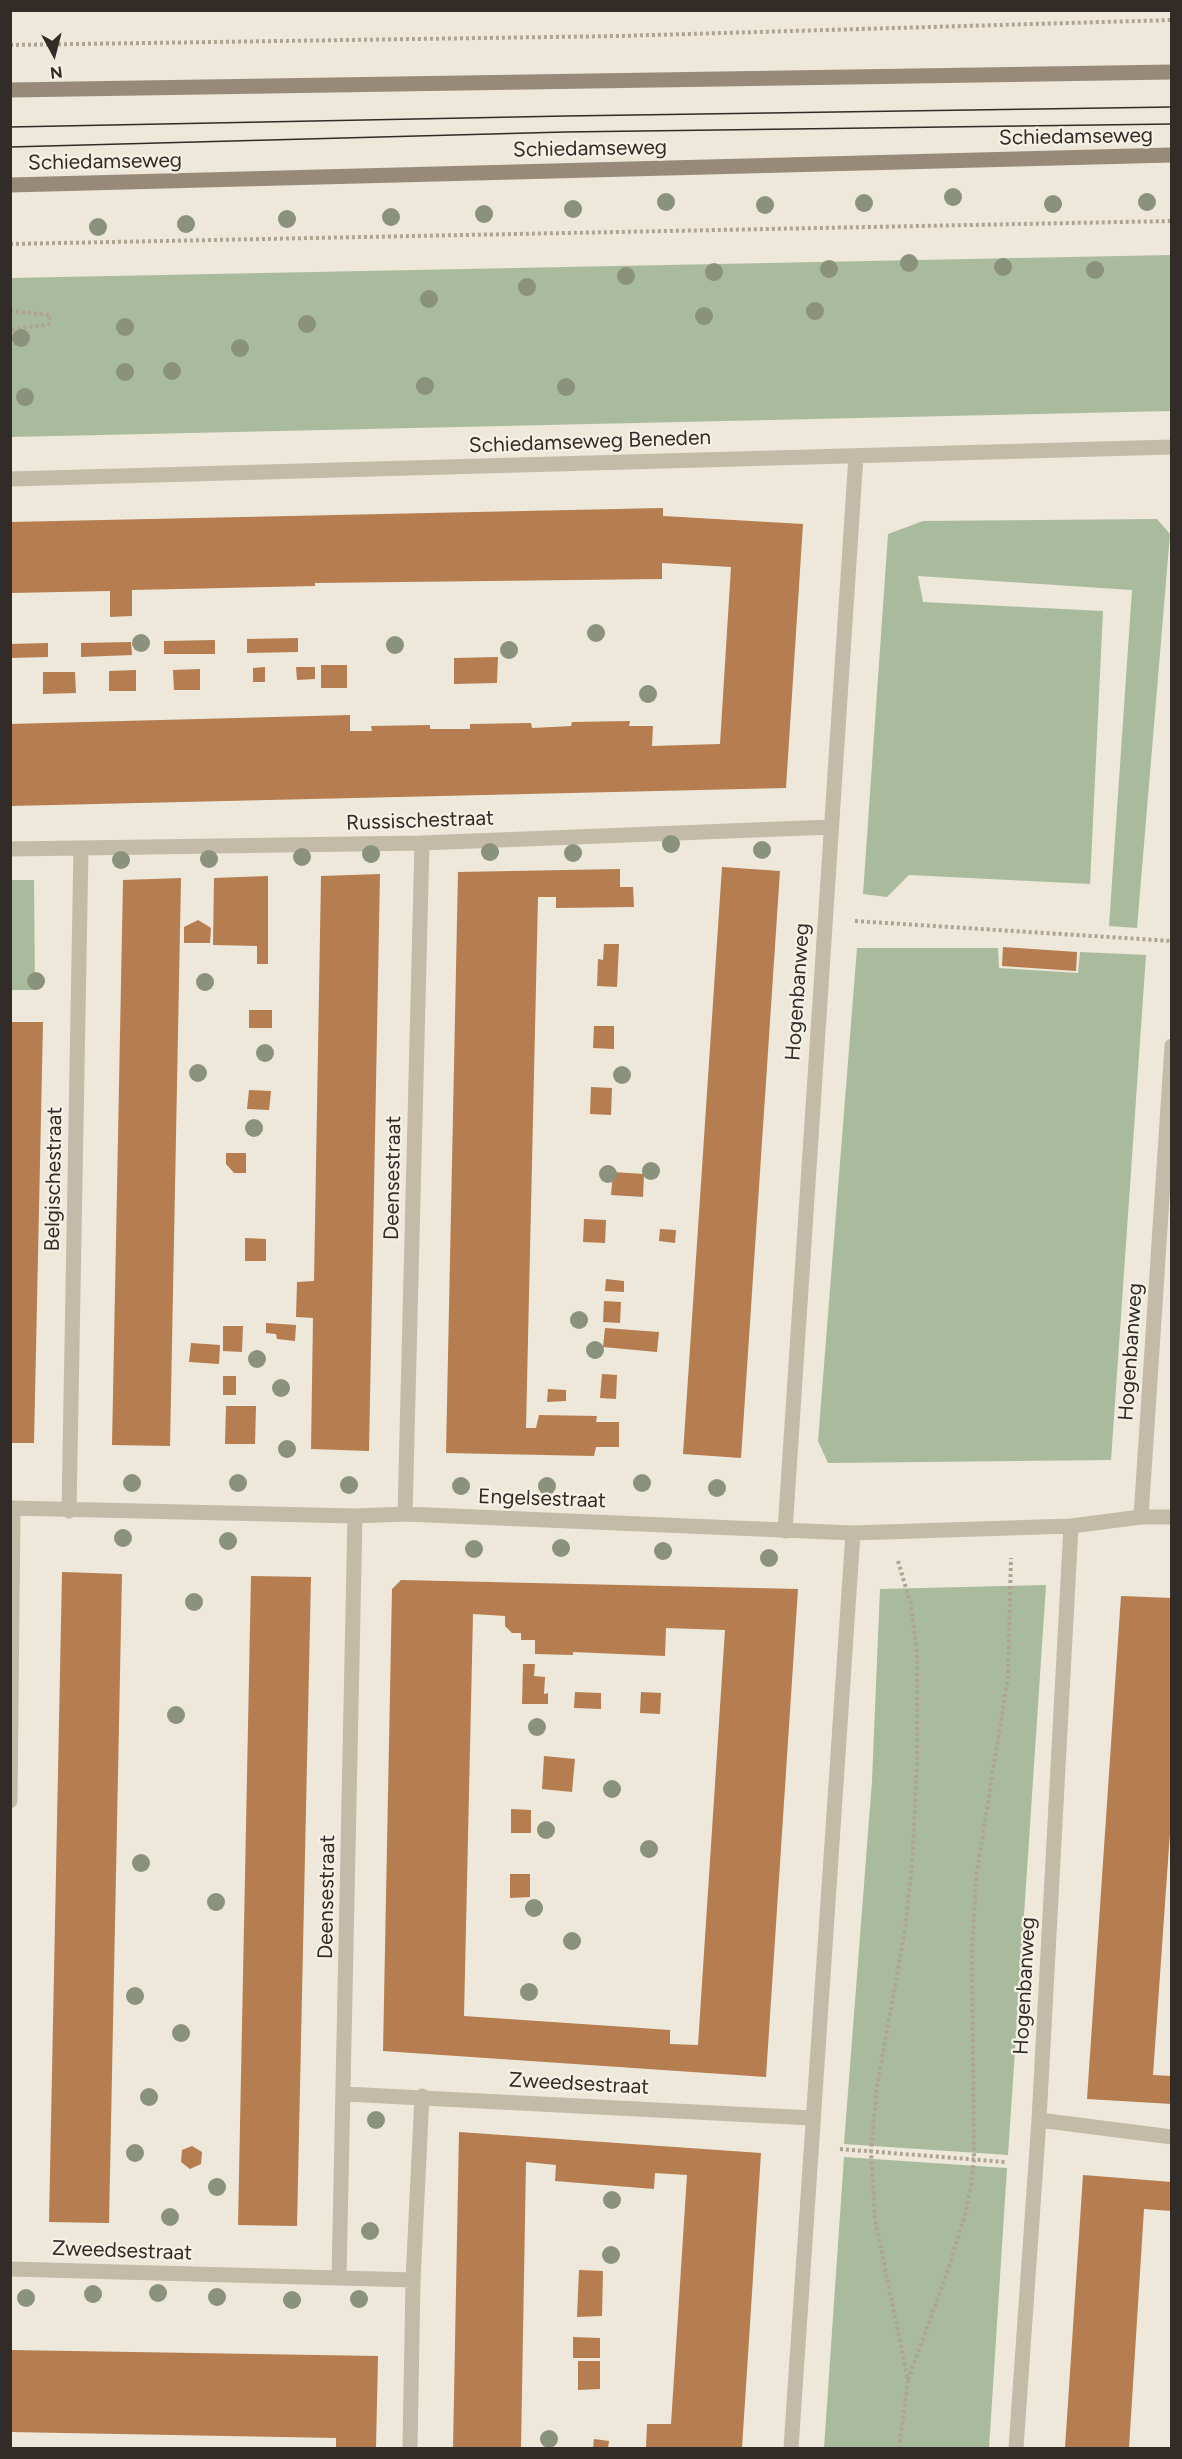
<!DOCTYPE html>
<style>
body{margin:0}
#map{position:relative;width:1182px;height:2459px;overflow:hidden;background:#ede8da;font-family:Figtree,sans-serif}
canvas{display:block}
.frame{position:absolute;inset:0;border:12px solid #312c27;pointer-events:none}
.north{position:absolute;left:24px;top:24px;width:60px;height:60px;-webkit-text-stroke:4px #f6f1e5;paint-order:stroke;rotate:173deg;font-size:16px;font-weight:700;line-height:24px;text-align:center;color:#312c27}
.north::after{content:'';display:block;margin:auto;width:21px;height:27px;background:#312c27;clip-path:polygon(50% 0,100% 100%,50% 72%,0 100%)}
</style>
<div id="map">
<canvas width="1182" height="2459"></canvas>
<div class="frame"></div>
<div class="north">N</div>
</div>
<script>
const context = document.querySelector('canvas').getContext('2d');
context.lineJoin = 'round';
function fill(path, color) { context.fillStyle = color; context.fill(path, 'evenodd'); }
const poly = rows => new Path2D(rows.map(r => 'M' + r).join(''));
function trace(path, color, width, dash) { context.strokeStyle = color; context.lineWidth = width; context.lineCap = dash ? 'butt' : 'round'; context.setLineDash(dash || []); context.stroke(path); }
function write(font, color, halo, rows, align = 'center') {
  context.font = font + ' Figtree,sans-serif'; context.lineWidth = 4.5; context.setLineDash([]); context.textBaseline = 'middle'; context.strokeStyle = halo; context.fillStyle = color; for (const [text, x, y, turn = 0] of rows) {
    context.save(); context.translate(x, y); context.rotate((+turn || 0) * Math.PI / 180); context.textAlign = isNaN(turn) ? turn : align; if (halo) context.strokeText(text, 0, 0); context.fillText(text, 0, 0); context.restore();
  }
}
const green = poly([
 [1171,255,1171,411,11,437,11,278],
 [1157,519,1170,534,1137,928,1109,926,1132,590,918,576,923,602,1103,611,1090,884,909,875,887,897,863,894,888,534,923,521],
 [10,880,34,880,35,990,11,990],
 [857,948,998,948,999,968,1078,973,1080,952,1146,955,1111,1460,828,1463,818,1441],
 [1046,1585,1008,2155,844,2144,872,1781,880,1589],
 [844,2157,1007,2168,989,2448,824,2448]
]);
const building = poly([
 [663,508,663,516,803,524,786,788,10,806,10,724,350,715,350,731,372,731,371,726,430,725,430,729,470,729,470,724,531,723,532,728,552,727,571,726,572,722,630,721,629,726,653,726,652,746,720,744,731,567,662,563,662,579,315,583,315,586,132,590,132,616,110,617,110,591,10,593,10,522],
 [298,638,298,652,247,653,247,639],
 [215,640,215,654,164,654,164,641],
 [131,642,132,655,81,657,81,643],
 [48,643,48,657,10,658,10,644],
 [498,657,497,683,454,684,454,658],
 [321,665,347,665,347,688,321,688],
 [265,667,265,682,253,682,253,668],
 [296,667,315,667,315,679,297,680],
 [200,669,200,690,174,690,173,670],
 [136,670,136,691,109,691,109,671],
 [43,672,75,672,76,693,43,694],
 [722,867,780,871,741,1458,683,1454],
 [620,869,620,887,633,887,634,907,556,908,556,897,538,897,526,1428,536,1428,539,1415,597,1416,596,1422,619,1422,619,1447,596,1447,594,1456,446,1453,458,872],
 [380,874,369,1451,311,1449,313,1318,296,1317,297,1282,314,1281,321,876],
 [268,876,268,964,257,964,257,946,213,945,214,878],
 [181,878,170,1446,112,1445,123,880],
 [198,920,211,928,210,943,184,943,184,927],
 [604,944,619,944,617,987,597,986,598,959,603,960],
 [1003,947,1077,952,1076,971,1002,966],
 [249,1010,272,1010,272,1028,249,1028],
 [10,1022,43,1022,34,1443,10,1443],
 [594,1026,614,1026,614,1049,593,1048],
 [591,1087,612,1088,611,1115,590,1114],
 [249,1090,271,1091,269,1110,247,1109],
 [226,1153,246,1153,246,1173,234,1173,226,1164],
 [613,1172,644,1174,643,1197,611,1195],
 [584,1219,606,1220,605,1243,583,1242],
 [660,1229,676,1230,675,1243,659,1241],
 [245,1238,266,1239,266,1261,245,1261],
 [606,1279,624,1281,624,1292,605,1291],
 [604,1301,621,1302,620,1323,603,1322],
 [266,1323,296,1325,295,1341,277,1339,276,1334,266,1333],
 [223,1326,243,1326,242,1352,223,1351],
 [605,1328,659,1332,657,1352,603,1347],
 [191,1343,220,1345,219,1364,189,1362],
 [602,1374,617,1375,616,1399,600,1398],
 [223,1376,236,1376,236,1395,223,1395],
 [548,1389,566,1390,566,1401,547,1402],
 [226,1406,256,1406,255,1444,225,1444],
 [62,1572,122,1574,109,2223,49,2222],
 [251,1576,311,1577,297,2226,238,2225],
 [401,1580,798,1589,766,2077,383,2051,392,1589],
 [473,1614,505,1616,505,1626,512,1633,521,1633,521,1640,535,1640,535,1654,573,1655,573,1652,665,1656,666,1628,725,1630,698,2045,670,2044,670,2030,464,2016],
 [1121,1596,1172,1598,1172,1804,1153,2075,1172,2076,1172,2104,1087,2099],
 [523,1664,535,1664,534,1676,545,1677,544,1694,548,1693,548,1704,522,1704],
 [575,1692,601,1693,601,1709,574,1708],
 [641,1692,661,1693,660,1714,640,1713],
 [544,1756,575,1759,572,1792,542,1789],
 [511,1809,531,1810,531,1833,511,1833],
 [510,1874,530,1874,530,1897,510,1898],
 [459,2132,761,2153,742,2448,646,2448,647,2424,671,2424,687,2175,655,2173,654,2189,555,2181,556,2165,526,2162,521,2448,453,2448],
 [192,2146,202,2152,201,2164,190,2169,181,2162,182,2150],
 [1083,2175,1172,2182,1172,2211,1144,2209,1129,2448,1065,2448],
 [579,2270,603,2271,602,2316,577,2317],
 [573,2337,600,2338,600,2358,573,2358],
 [10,2350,378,2356,376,2448,336,2448,336,2438,10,2432],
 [578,2361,600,2361,600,2389,578,2390],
 [594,2439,609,2441,608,2448,593,2448]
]);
const path = poly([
 [10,45,618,36,1172,20],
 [10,244,1172,221],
 [10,311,50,315,49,324,10,330],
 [855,921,1172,941],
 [898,1561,911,1605,917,1654,917,1765,912,1864,905,1930,877,2086,871,2151,875,2219,908,2381,899,2448],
 [840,2149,1006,2162],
 [908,2380,948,2270,966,2211,971,2185,974,2159,972,1953,976,1877,1008,1677,1011,1558]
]);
const street = poly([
 [10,479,1172,447],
 [10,849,422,843,831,827],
 [10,1508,355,1516,405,1514,853,1533,1071,1526,1141,1517,1172,1517],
 [69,1511,81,848],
 [405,1514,422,843],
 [1141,1517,1172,1046],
 [785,1531,856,456],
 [10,1801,13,1508],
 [345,2094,812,2118],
 [1039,2120,1172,2137],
 [10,2269,413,2280],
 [339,2278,355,1516],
 [410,2448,413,2280,422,2096],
 [791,2448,853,1533],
 [1016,2448,1039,2120,1071,1526]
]);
const secondary = poly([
 [10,90,1172,72],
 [10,185,1172,155]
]);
const tram = poly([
 [10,127,566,116,1172,107],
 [10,147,565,132,1172,124]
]);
const trees = [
 [953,197],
 [666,202],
 [1147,202],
 [864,203],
 [1053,204],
 [765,205],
 [573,209],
 [484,214],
 [391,217],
 [287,219],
 [186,224],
 [98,227],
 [909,263],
 [1003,267],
 [829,269],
 [1095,270],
 [714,272],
 [626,276],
 [527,287],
 [429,299],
 [815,311],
 [704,316],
 [307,324],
 [125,327],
 [21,338],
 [240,348],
 [172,371],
 [125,372],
 [425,386],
 [566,387],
 [25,397],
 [596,633],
 [141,643],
 [395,645],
 [509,650],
 [648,694],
 [671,844],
 [762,850],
 [490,852],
 [573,853],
 [371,854],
 [302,857],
 [209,859],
 [121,860],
 [36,981],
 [205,982],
 [265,1053],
 [198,1073],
 [622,1075],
 [254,1128],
 [651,1171],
 [608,1174],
 [579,1320],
 [595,1350],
 [257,1359],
 [281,1388],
 [287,1449],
 [132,1483],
 [238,1483],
 [642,1483],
 [349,1485],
 [461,1486],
 [547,1486],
 [717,1488],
 [123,1538],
 [228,1541],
 [561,1548],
 [474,1549],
 [663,1551],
 [769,1558],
 [194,1602],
 [176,1715],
 [537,1727],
 [612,1789],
 [546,1830],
 [649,1849],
 [141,1863],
 [216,1902],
 [534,1908],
 [572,1941],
 [529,1992],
 [135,1996],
 [181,2033],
 [149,2097],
 [376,2120],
 [135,2153],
 [217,2187],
 [612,2200],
 [170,2217],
 [370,2231],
 [611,2255],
 [158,2293],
 [93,2294],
 [217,2297],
 [26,2298],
 [359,2299],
 [292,2300],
 [549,2439]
];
const streetNames = [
 ["Schiedamseweg",1076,137,-1],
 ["Schiedamseweg",590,149,-1],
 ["Schiedamseweg",105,162,-1],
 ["Schiedamseweg Beneden",590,442,-2],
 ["Russischestraat",420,821,-2],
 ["Hogenbanweg",798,992,-86],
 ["Deensestraat",393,1178,-89],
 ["Belgischestraat",54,1179,-89],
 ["Hogenbanweg",1131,1352,-86],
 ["Engelsestraat",542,1499,2],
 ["Deensestraat",327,1897,-89],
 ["Hogenbanweg",1025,1986,-87],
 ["Zweedsestraat",579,2084,3],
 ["Zweedsestraat",122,2251,2]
];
fill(green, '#aaba9c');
fill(building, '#b57d50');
trace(path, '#afa492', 4, [3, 3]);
trace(street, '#c3baa7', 15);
trace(secondary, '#978a79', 15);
trace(tram, '#312c27', 1.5);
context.fillStyle = '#8b927b';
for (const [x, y] of trees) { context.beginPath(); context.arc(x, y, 9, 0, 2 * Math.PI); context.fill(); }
write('21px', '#312c27', '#f6f1e5', streetNames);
</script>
